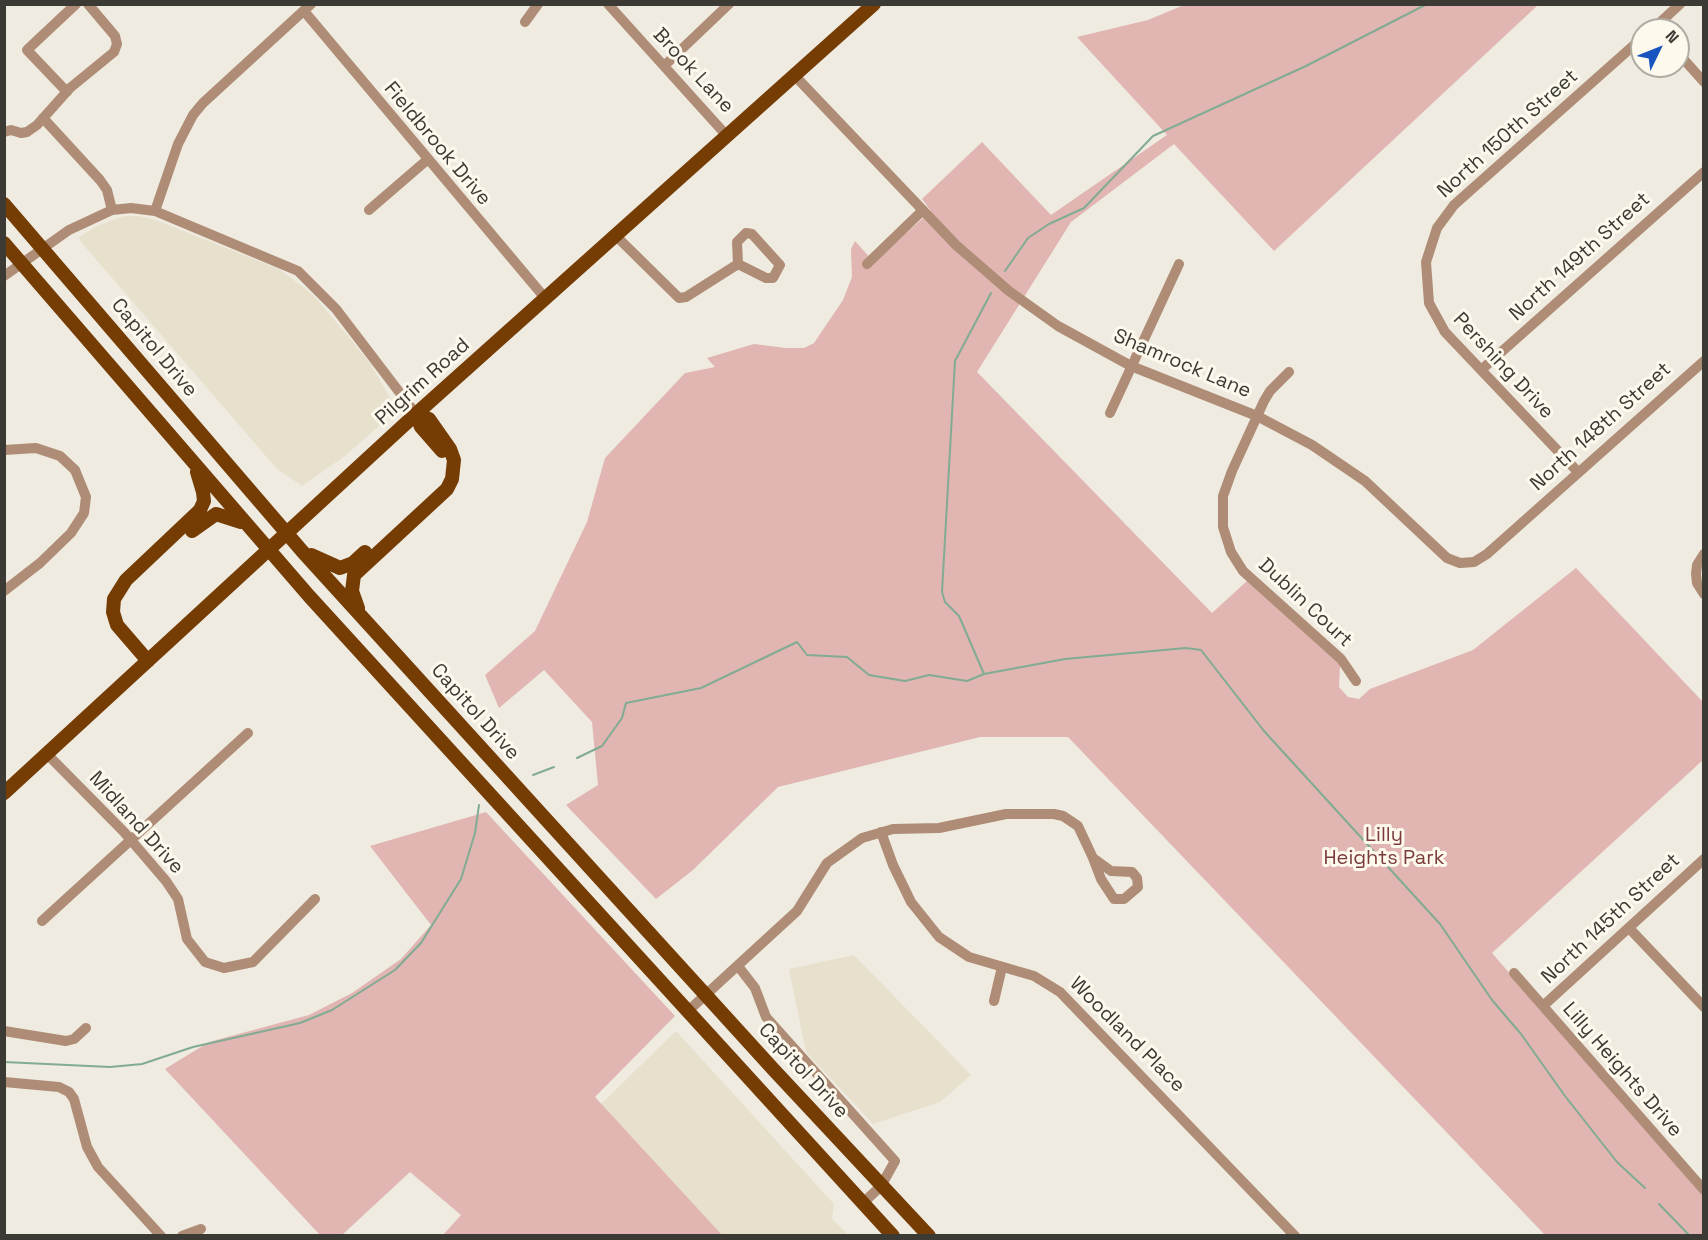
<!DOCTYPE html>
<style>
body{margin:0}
#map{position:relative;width:1708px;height:1240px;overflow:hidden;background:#efebe0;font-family:"Space Grotesk",sans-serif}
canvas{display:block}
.frame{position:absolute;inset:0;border:6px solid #3b3a35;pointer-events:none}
.north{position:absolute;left:1630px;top:18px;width:60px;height:60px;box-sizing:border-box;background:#fdf9ed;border:2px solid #afada3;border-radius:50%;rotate:47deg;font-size:16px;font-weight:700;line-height:24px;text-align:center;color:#3b3a35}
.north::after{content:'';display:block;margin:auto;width:21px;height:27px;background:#1854c0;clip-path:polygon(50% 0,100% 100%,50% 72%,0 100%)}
</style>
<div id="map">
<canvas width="1708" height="1240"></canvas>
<div class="frame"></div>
<div class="north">N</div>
</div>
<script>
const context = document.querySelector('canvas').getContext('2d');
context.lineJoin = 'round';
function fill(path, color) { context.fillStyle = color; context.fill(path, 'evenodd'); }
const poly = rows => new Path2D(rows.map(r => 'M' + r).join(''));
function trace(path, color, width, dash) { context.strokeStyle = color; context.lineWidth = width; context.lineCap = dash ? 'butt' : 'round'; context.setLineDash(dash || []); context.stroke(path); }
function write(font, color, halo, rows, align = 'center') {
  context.font = font + ' "Space Grotesk",sans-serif'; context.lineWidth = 6; context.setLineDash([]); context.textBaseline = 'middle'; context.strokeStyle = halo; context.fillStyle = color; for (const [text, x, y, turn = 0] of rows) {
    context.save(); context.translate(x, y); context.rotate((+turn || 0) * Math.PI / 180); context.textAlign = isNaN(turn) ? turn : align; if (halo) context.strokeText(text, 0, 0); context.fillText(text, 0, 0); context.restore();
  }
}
const built = poly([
 [125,216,139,216,156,220,279,269,312,294,348,336,370,363,397,410,345,456,302,486,277,469,81,242,79,237,99,225],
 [854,955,971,1075,940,1102,873,1124,806,1052,789,969],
 [676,1031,834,1204,832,1219,848,1235,722,1235,601,1104]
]);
const green = poly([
 [1184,5,1538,5,1274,251,1174,144,1071,222,977,372,1212,613,1247,581,1338,660,1340,666,1339,687,1348,697,1359,699,1370,689,1473,650,1576,568,1703,702,1703,760,1492,953,1703,1196,1703,1235,1545,1235,1068,737,980,737,778,787,693,870,656,899,566,805,598,785,592,722,544,670,499,708,485,675,535,631,587,522,605,458,685,373,715,367,707,358,754,344,786,348,804,348,814,343,843,300,852,277,851,249,855,241,874,262,931,211,922,199,982,142,1051,215,1167,135,1077,37,1148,20],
 [486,812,675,1016,595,1097,722,1235,443,1235,461,1215,410,1172,342,1235,320,1235,165,1069,209,1042,309,1015,352,993,401,959,431,925,370,846]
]);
const stream = poly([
 [1005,271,1028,238,1049,224,1084,208,1153,136,1306,66,1427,4],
 [984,674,959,616,945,602,942,592,955,361,991,293],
 [577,758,602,746,622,718,626,703,701,688,797,642,807,655,847,657,869,675,905,681,929,675,967,681,984,674,1065,659,1186,648,1201,650,1264,731,1440,924,1492,1000,1521,1034,1565,1096,1617,1162,1645,1188],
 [533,775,554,767],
 [4,1062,110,1067,142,1064,193,1047,300,1023,332,1010,395,970,421,943,461,879,475,833,479,805],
 [1659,1204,1690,1236]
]);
const minor = poly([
 [608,4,727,136],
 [304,11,545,298],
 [525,22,538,4],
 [1652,30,1680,4],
 [1678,53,1704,82],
 [664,66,729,4],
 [795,76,956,245,1009,291,1058,326,1131,366,1257,416,1312,445,1365,481,1447,558,1460,563,1474,562,1487,554,1704,361],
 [67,92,27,50,76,4],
 [43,118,100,180,107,190,112,210],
 [4,132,11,130,21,133,27,132,37,125,70,88,114,52,117,44,115,36,88,4],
 [369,210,427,160],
 [155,211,178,144,193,115,203,103,311,4],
 [746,233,752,234,780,265,773,278,766,278,738,264,737,242,746,233],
 [615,235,679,298,686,297,738,264],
 [867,264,923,210],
 [4,276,69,230,112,210,131,208,155,211,298,271,336,309,416,414],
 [1481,370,1704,172],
 [1289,372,1270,391,1264,401,1232,471,1223,496,1223,527,1231,552,1243,571,1341,659,1356,681],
 [1110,413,1179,264],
 [4,450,36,448,60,456,75,470,86,497,84,513,71,533,40,563,4,591],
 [1577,471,1445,332,1429,303,1426,262,1437,228,1454,205,1642,38],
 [1704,554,1697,565,1696,574,1697,583,1704,594],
 [47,754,124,832,166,881,178,899,187,939,205,962,224,968,253,962,315,899],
 [881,832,893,865,911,902,939,937,969,957,1034,976,1060,992,1295,1236],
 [1093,858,1111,871,1132,872,1137,878,1138,887,1124,899,1114,899,1101,879,1093,858],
 [42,921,248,733],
 [1629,928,1704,1007],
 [738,966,755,988,766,1017,895,1161,881,1186,863,1203],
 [1514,973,1704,1190],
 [994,1001,1002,967],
 [1543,1006,1704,859],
 [688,1011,797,911,827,863,862,838,893,829,939,828,1006,814,1054,814,1063,816,1078,826,1093,858],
 [4,1031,66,1041,74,1039,86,1028],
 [4,1082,59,1087,69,1092,74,1099,87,1147,98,1167,161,1236],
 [182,1236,201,1229]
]);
const major = poly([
 [4,204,302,551,773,1069,929,1236],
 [4,243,309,596,893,1236],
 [416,414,421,427,442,451],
 [192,531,216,514,241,522],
 [311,555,340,568,353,563,365,552],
 [358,608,352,591,354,575,447,489,452,479,454,460,450,449,429,419,416,414],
 [148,661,117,625,113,612,114,599,126,580,200,510,204,501,203,492,197,472],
 [4,793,416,414,874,4]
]);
const streetNames = [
 ["Brook Lane",693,71,47],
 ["North 150th Street",1508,134,-42],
 ["Fieldbrook Drive",437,144,50],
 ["North 149th Street",1580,257,-42],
 ["Capitol Drive",154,348,50],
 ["Shamrock Lane",1182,364,23],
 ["Pershing Drive",1503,366,47],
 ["Pilgrim Road",423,382,-42],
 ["North 148th Street",1601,427,-42],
 ["Dublin Court",1305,603,43],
 ["Capitol Drive",475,712,48],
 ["Midland Drive",136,823,48],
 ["North 145th Street",1611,919,-43],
 ["Woodland Place",1127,1035,45],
 ["Lilly Heights Drive",1622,1070,49],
 ["Capitol Drive",803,1071,47]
];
const parkNames = [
 ["Lilly",1384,836],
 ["Heights Park",1384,859]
];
fill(built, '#e7e0cd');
fill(green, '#e0b5b2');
trace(stream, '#82ab93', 2);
trace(minor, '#ae8c75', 10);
trace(major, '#753c04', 14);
write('20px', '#3b3a35', '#fdf9ed', streetNames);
write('20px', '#7a3c3b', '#fdf9ed', parkNames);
</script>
